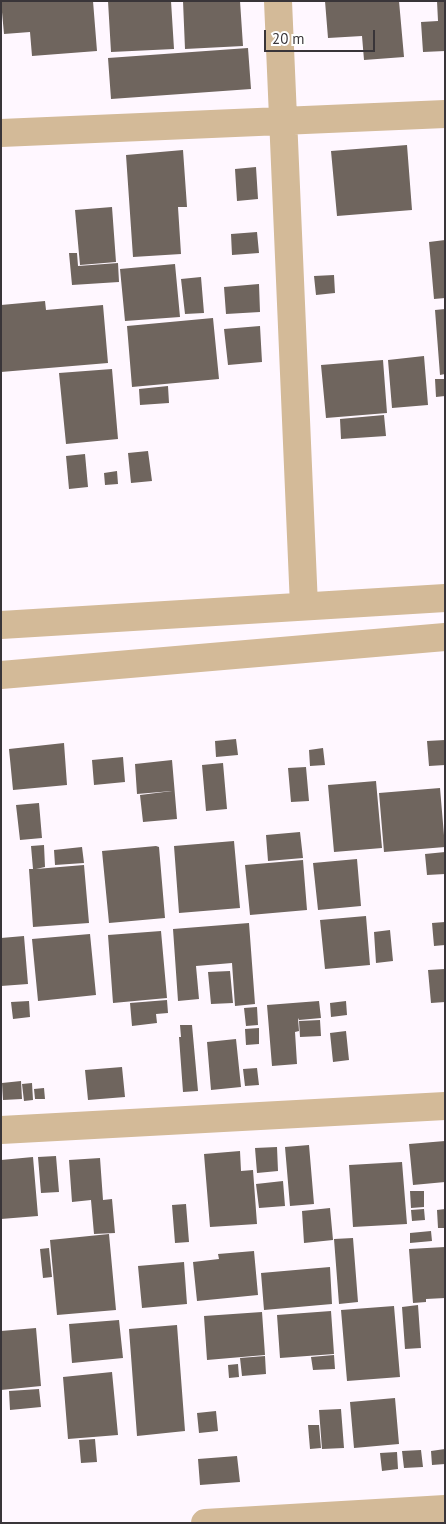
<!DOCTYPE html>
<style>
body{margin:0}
#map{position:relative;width:446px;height:1524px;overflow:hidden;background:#fff7ff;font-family:"PT Sans",sans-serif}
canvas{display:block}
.frame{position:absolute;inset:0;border:2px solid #393539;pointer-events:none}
.scale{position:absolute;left:264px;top:30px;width:111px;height:22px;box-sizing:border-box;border:2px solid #393539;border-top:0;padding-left:6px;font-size:15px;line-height:18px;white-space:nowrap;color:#393539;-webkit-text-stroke:4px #fff;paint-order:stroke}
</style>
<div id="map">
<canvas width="446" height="1524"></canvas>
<div class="frame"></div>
<div class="scale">20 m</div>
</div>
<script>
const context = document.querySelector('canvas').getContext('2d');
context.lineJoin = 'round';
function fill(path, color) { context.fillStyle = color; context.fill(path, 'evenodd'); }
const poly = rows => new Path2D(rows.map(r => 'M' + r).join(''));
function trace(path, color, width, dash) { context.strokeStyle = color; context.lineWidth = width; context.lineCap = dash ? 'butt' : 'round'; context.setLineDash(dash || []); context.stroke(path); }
const building = poly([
 [1,1,93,1,97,51,32,56,30,32,4,34],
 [108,1,171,1,174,49,111,52],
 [183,1,240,1,243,46,185,49],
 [325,1,399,1,404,57,364,60,362,36,328,38],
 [437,1,445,1,445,51,423,52,421,22,438,21],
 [248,48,251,89,111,99,108,58],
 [407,145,412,210,337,216,331,151],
 [183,150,187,207,178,207,181,254,133,257,126,155],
 [256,167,258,199,237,201,235,169],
 [112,207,116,262,80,265,75,210],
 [257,232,259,253,232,255,231,234],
 [445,240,445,298,434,299,429,242],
 [69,253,77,253,78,266,118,263,119,282,72,285],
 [175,264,180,317,125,321,120,269],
 [334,275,335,293,316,295,314,276],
 [201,277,204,313,185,314,181,279],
 [259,284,260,312,226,314,224,287],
 [45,301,46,310,103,305,108,363,1,372,1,305],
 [445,309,445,374,440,375,435,310],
 [213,318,219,379,132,387,127,326],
 [260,326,262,362,228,365,224,329],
 [424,356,428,405,392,408,388,360],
 [383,360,387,413,326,418,321,365],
 [112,369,118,439,66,444,59,373],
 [435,379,445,379,445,396,436,397],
 [168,386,169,403,140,405,139,389],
 [384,415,386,436,341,439,340,419],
 [148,451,152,481,131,483,128,453],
 [85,454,88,487,69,489,66,456],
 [117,471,118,484,105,485,104,473],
 [236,739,238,755,216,757,215,741],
 [445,740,445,765,429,766,427,741],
 [64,743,67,785,13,790,9,749],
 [323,748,325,765,310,766,309,750],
 [123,757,125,782,94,785,92,760],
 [172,760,177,819,143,822,140,795,172,791,137,794,135,764],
 [223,763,227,809,206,811,202,765],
 [306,767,309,801,291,802,288,768],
 [376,781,382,848,334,852,328,785],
 [440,788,445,847,384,852,379,793],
 [39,803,42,838,20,840,16,805],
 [300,832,303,858,268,861,266,835],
 [234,841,240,908,179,913,174,846],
 [44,845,45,867,36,869,84,865,89,923,33,927,29,869,33,869,31,846],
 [156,846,159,847,165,918,109,923,102,851],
 [82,847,84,863,55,865,54,850],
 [445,852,445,874,427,875,425,854],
 [357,859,361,906,318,910,313,863],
 [303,860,307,910,250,915,245,865],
 [366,916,370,965,325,969,320,920],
 [445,922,445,945,434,946,432,923],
 [249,923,255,1004,235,1006,232,963,196,966,199,999,178,1001,173,929],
 [390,930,393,961,376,963,374,932],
 [161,931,167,998,113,1003,108,935],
 [90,934,96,995,38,1001,32,939],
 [24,936,28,984,1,986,1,938],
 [445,969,445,1002,431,1003,428,970],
 [230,971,233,1003,211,1004,208,972],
 [167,1000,168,1013,156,1014,157,1023,132,1026,130,1003],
 [29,1001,30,1017,13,1019,11,1002],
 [319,1001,321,1018,299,1020,298,1018,299,1031,295,1032,297,1064,272,1066,267,1005],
 [346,1001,347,1015,331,1017,330,1003],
 [257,1007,258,1025,246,1026,244,1008],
 [320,1020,321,1036,300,1037,299,1021],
 [180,1025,192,1025,198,1091,183,1092,179,1037,181,1037],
 [259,1028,259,1044,246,1045,245,1029],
 [346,1031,349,1060,333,1062,330,1033],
 [236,1039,241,1087,211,1090,207,1042],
 [122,1067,125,1097,88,1100,85,1070],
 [257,1068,259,1085,245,1086,243,1069],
 [21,1081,22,1099,3,1100,2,1083],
 [32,1083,33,1100,24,1101,22,1084],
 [44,1088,45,1099,35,1099,34,1089],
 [445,1141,445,1182,413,1185,409,1144],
 [309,1145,314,1204,290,1206,285,1147],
 [277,1147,278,1171,257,1173,255,1148],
 [240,1151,241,1171,253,1170,257,1224,210,1227,204,1154],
 [56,1156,59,1192,41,1193,38,1157],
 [33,1157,38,1216,1,1219,1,1160],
 [100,1158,103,1200,112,1199,115,1233,94,1234,91,1200,72,1202,69,1160],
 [402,1162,407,1224,353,1227,349,1165],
 [283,1181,285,1206,259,1208,256,1184],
 [410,1191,424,1191,424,1207,411,1208],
 [186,1204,189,1242,175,1243,172,1205],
 [330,1208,333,1240,304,1243,302,1211],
 [424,1209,425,1220,412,1221,411,1210],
 [445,1209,445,1228,438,1228,437,1210],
 [431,1231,432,1241,410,1243,410,1233],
 [109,1234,116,1310,57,1315,50,1240],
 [353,1238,358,1302,339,1304,334,1239],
 [445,1247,445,1298,426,1299,426,1302,413,1303,409,1249],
 [49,1248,52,1277,43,1278,40,1249],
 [254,1251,258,1295,197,1301,193,1262,219,1259,218,1254],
 [184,1262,187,1304,142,1308,138,1266],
 [330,1267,332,1304,264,1310,261,1273],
 [418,1305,421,1348,405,1349,402,1307],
 [394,1306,400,1377,347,1381,341,1310],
 [331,1311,334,1354,280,1358,277,1315],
 [262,1312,265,1355,207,1360,204,1316],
 [119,1320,123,1358,72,1363,69,1324],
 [177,1325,185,1431,137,1436,129,1329],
 [36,1328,41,1386,1,1390,1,1331],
 [334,1355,335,1369,313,1370,311,1357],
 [265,1356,266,1374,242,1376,240,1358],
 [238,1364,239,1377,229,1378,228,1365],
 [112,1372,118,1435,68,1439,63,1377],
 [39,1389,41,1407,10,1410,9,1391],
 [395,1398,399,1444,354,1448,350,1402],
 [341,1409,344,1448,322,1449,319,1410],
 [216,1411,218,1431,199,1433,197,1413],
 [308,1425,319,1425,321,1448,310,1449],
 [95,1439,97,1462,81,1463,79,1440],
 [445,1449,445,1464,432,1465,431,1451],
 [421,1450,423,1467,404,1468,402,1451],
 [397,1452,398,1469,382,1471,380,1453],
 [237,1456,240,1482,200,1485,198,1459]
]);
const minor = poly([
 [278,1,304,606],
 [1,133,445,114],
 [1,625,445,598],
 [1,675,445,637],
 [1,1130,445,1106],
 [205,1523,445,1509]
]);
fill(building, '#6f655e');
trace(minor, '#d3ba98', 28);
</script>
